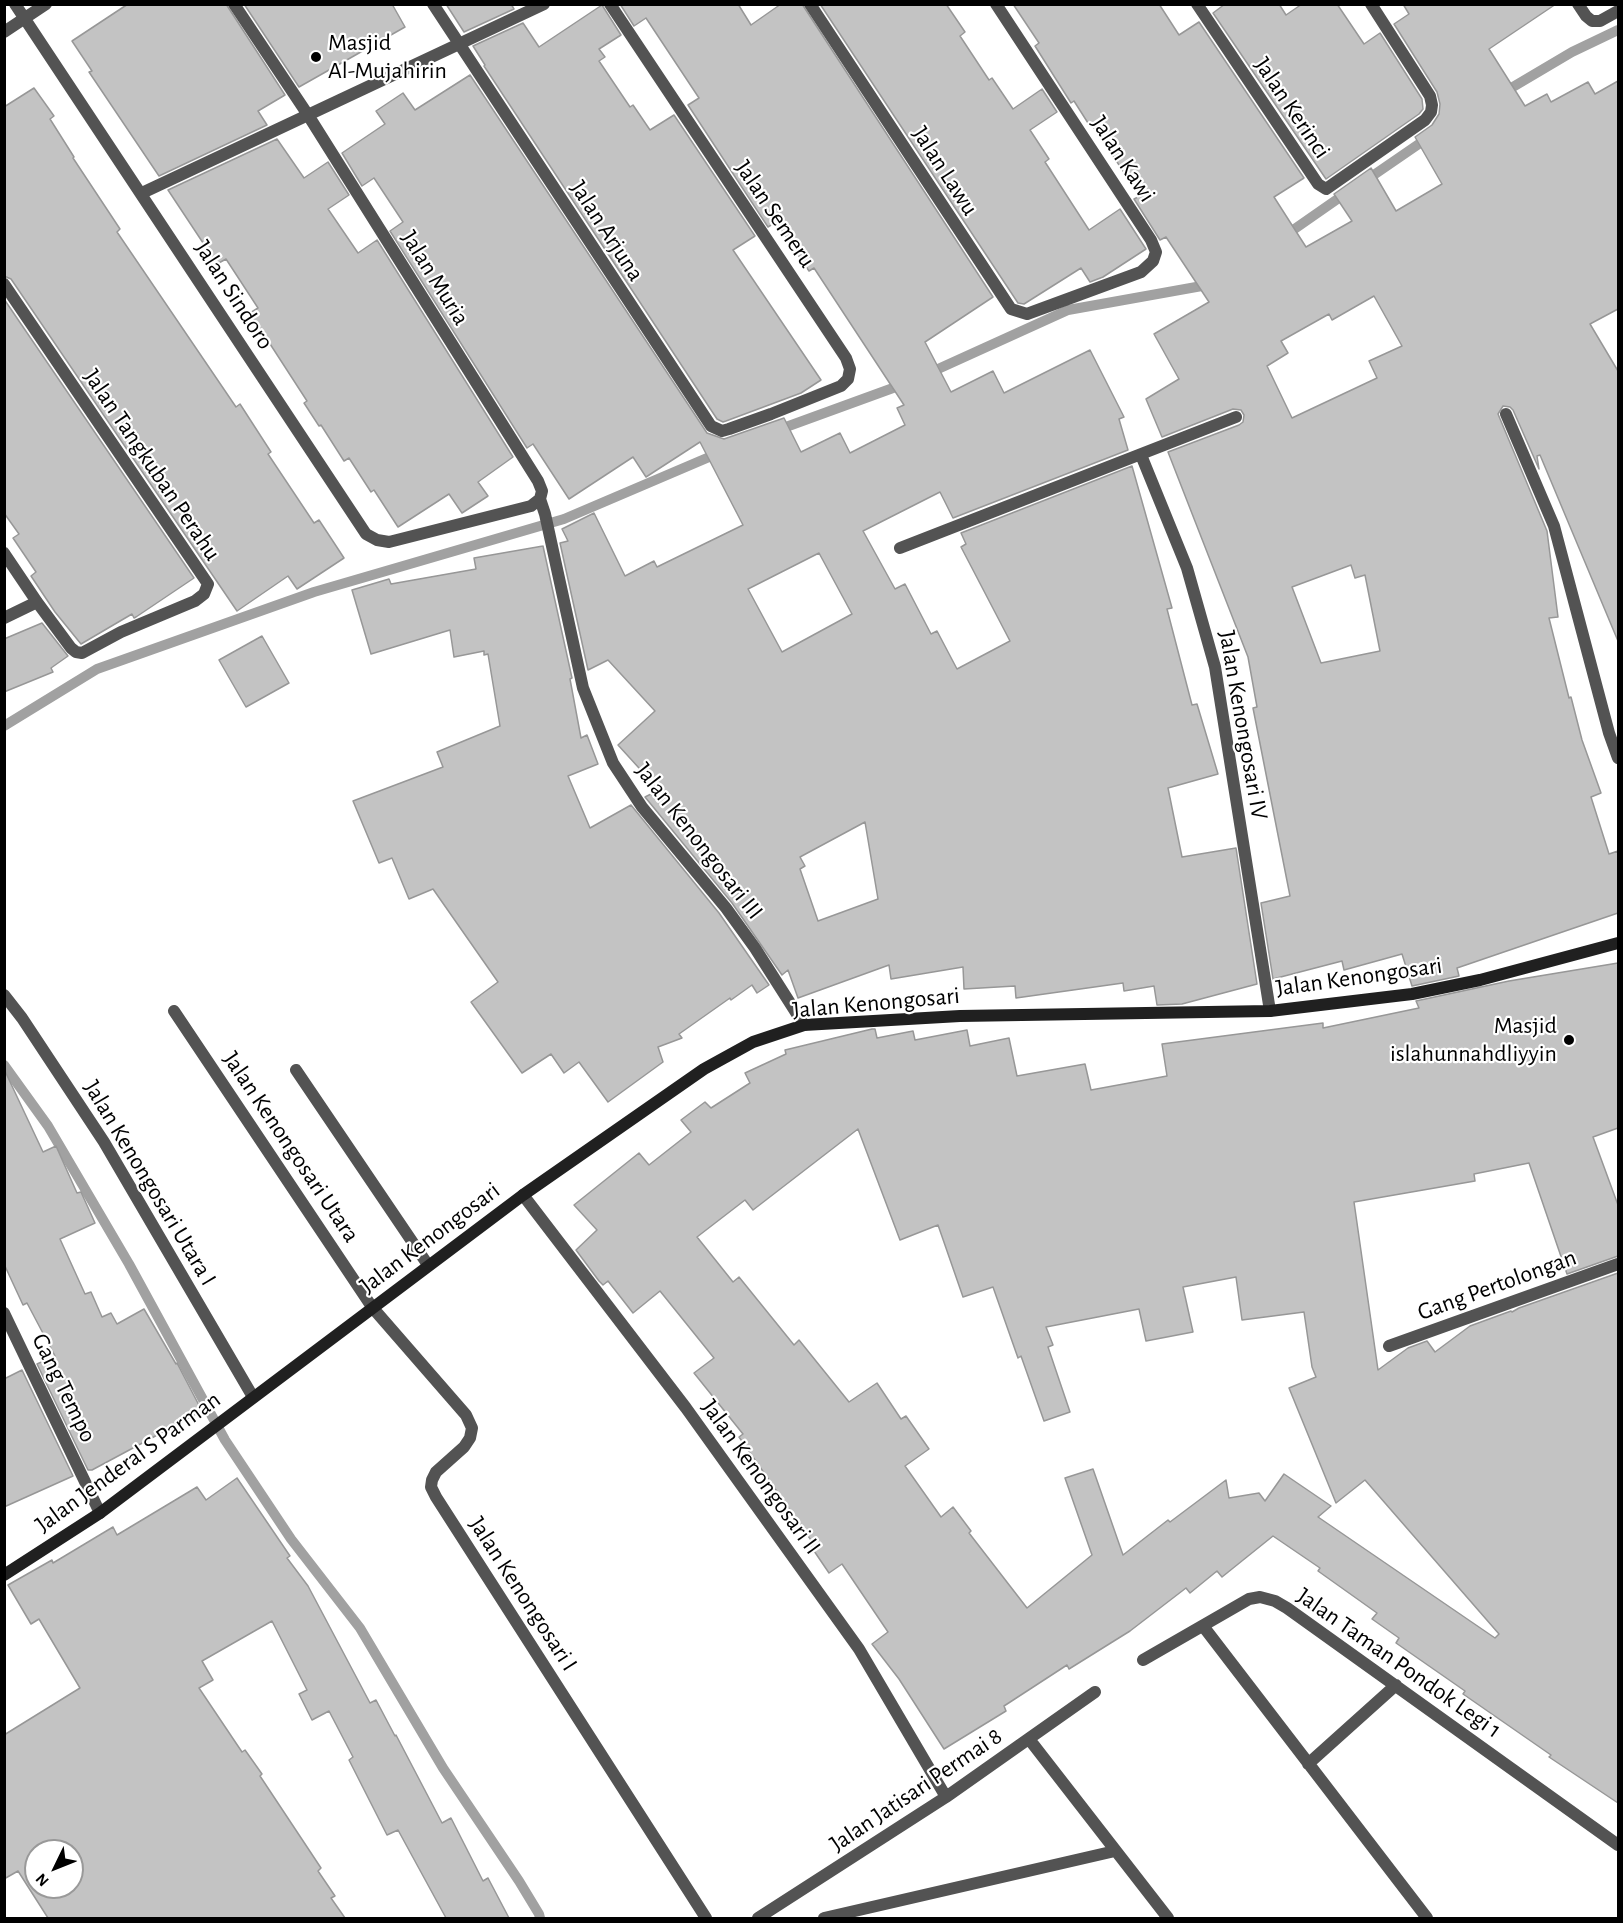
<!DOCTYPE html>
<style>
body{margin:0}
#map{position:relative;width:1623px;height:1923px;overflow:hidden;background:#fff;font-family:"Alegreya Sans",sans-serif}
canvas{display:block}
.frame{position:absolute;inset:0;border:6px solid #000;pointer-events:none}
.north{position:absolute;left:24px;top:1839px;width:60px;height:60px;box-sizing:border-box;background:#fff;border:2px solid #999;border-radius:50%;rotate:227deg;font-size:16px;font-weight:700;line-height:24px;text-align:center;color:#000}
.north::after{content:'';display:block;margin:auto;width:21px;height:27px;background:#000;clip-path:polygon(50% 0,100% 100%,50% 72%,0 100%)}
</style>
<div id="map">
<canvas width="1623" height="1923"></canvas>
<div class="frame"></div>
<div class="north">N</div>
</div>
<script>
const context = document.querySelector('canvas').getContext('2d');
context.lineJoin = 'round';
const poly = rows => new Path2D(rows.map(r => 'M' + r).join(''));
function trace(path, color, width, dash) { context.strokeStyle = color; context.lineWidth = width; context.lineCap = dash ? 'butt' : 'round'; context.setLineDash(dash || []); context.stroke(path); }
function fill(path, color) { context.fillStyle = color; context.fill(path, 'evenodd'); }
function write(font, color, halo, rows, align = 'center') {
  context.font = font + ' "Alegreya Sans",sans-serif'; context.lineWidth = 4.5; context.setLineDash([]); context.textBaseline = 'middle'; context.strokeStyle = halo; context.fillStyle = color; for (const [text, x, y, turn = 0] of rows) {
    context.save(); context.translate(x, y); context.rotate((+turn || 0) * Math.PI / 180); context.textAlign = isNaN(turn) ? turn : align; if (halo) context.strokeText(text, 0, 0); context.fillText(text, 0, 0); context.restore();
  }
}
const stream = poly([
 [1501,94,1572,52,1618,30],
 [1365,181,1429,137],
 [1283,237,1349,191],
 [927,374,1068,310,1213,284],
 [775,431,904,384],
 [4,726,97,669,314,592,564,519,721,452],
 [4,1065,48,1126,129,1264,225,1440,291,1539,360,1628,443,1768,519,1881,539,1914,540,1918]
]);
const building = poly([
 [128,4,226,4,285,95,258,111,267,125,159,176,89,72,92,71,72,41,128,4],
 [244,4,392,4,405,27,299,87,244,4],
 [446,4,511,4,514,9,464,32,446,4],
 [620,4,738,4,751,25,781,4,802,4,993,297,925,342,951,392,993,371,1004,393,1090,350,1124,417,1119,419,1128,450,953,518,940,492,863,531,895,589,905,584,931,634,937,631,957,669,1010,641,961,547,966,544,961,533,1132,466,1172,608,1167,609,1192,705,1197,704,1218,774,1168,788,1182,857,1236,848,1257,984,1182,1004,1157,1005,1154,986,1124,991,1123,983,1016,998,1015,986,964,989,963,967,891,979,889,965,798,998,788,970,782,975,732,903,645,797,659,790,618,745,655,711,608,660,588,670,560,543,568,541,562,529,594,513,625,576,654,561,657,567,743,525,700,442,646,477,633,457,569,499,533,444,527,448,390,231,403,222,374,178,362,186,342,153,385,124,376,111,403,93,415,110,470,75,707,433,724,439,784,418,801,452,840,433,850,453,905,425,897,408,904,405,814,268,809,271,776,222,768,227,688,105,699,98,646,18,634,26,620,4],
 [819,553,852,614,782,652,748,589,819,553],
 [865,822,878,899,818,921,800,869,805,866,800,857,865,822],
 [820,4,946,4,965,32,960,36,989,80,992,78,1013,109,1042,89,1057,112,1030,130,1049,159,1045,162,1089,230,1120,209,1146,249,1103,277,1090,282,1081,268,1024,304,1018,303,820,4],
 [1013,4,1159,4,1179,35,1199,22,1304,178,1274,197,1306,247,1352,221,1334,194,1371,168,1396,211,1442,184,1415,137,1432,125,1439,114,1440,104,1437,92,1394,24,1409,14,1403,4,1556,4,1489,49,1525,106,1547,94,1551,102,1588,82,1595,94,1618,81,1618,309,1590,324,1618,371,1618,641,1540,455,1537,456,1539,469,1513,410,1510,407,1503,406,1498,414,1547,531,1558,617,1549,618,1569,698,1571,697,1582,740,1601,793,1591,797,1609,854,1618,851,1618,913,1457,968,1459,976,1412,986,1402,954,1344,970,1342,961,1273,979,1261,903,1290,896,1253,708,1257,707,1248,657,1168,452,1239,425,1243,422,1244,415,1241,410,1233,409,1162,437,1146,399,1179,379,1154,334,1209,302,1166,237,1160,240,1134,199,1140,196,1090,122,1088,123,1074,101,1071,103,1035,46,1039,43,1013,4],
 [1374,296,1402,346,1369,361,1377,378,1292,418,1267,366,1288,353,1281,341,1329,314,1332,320,1374,296],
 [1351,565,1355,578,1365,575,1380,651,1321,663,1292,587,1351,565],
 [1225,4,1279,4,1286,15,1302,4,1337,4,1364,44,1380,33,1422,99,1423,109,1419,114,1326,179,1213,13,1225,4],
 [602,5,621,35,599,49,605,57,599,61,630,107,633,105,650,130,674,115,755,236,733,250,821,380,801,393,726,421,723,422,717,419,484,66,485,65,473,46,523,23,539,47,602,5],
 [34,88,54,116,50,119,74,157,73,158,120,229,117,232,236,407,240,404,271,452,268,454,314,523,319,520,344,558,297,589,288,576,237,611,11,279,4,276,4,107,34,88],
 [277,139,304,178,328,162,349,195,328,209,358,253,377,240,513,457,478,482,488,496,462,513,449,494,398,527,374,490,371,492,349,458,344,461,321,425,319,426,304,403,307,401,250,313,258,308,226,259,217,264,168,190,277,139],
 [4,299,194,578,136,617,134,618,132,614,81,644,55,612,31,576,36,572,13,538,19,534,4,513,4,299],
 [543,546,572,678,570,679,581,738,587,735,598,764,568,776,590,828,631,805,719,913,769,985,757,993,752,985,731,1000,730,998,679,1034,682,1038,658,1047,663,1062,608,1102,579,1062,564,1073,551,1054,522,1073,471,1002,498,982,433,889,409,899,392,858,379,863,353,801,443,767,437,752,500,726,488,654,484,655,484,651,454,657,450,630,371,654,352,590,389,579,391,584,476,569,474,558,543,546],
 [42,623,68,656,51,668,53,672,4,692,4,639,42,623],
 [262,636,289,683,246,707,219,660,262,636],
 [1618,963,1618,1128,1593,1137,1618,1205,1618,1256,1567,1274,1529,1163,1474,1174,1475,1181,1354,1202,1378,1370,1408,1348,1427,1341,1435,1352,1470,1326,1511,1311,1512,1312,1519,1308,1618,1273,1618,1803,1549,1757,1551,1755,1463,1694,1465,1691,1396,1643,1399,1638,1372,1619,1377,1613,1318,1571,1320,1568,1273,1536,1222,1577,1217,1571,1190,1593,1186,1588,1130,1631,1069,1669,1067,1665,1004,1706,1006,1711,944,1749,899,1679,872,1644,888,1632,842,1564,829,1573,810,1545,813,1543,739,1437,743,1434,694,1373,714,1358,660,1291,633,1313,608,1281,603,1285,599,1281,576,1250,597,1230,574,1205,639,1153,649,1165,691,1132,681,1120,705,1102,711,1108,750,1083,745,1073,786,1054,785,1050,872,1029,875,1029,877,1038,913,1031,915,1040,967,1030,970,1046,1009,1038,1017,1076,1085,1064,1091,1090,1167,1076,1162,1044,1323,1023,1323,1028,1419,1008,1416,1001,1509,981,1618,963],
 [858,1129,900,1240,938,1225,963,1297,993,1287,1018,1358,1021,1356,1044,1421,1070,1412,1048,1347,1053,1345,1046,1327,1139,1309,1146,1341,1193,1332,1183,1287,1236,1277,1242,1320,1304,1312,1312,1367,1316,1377,1289,1388,1336,1503,1365,1480,1499,1634,1495,1638,1318,1517,1331,1506,1284,1474,1265,1501,1259,1493,1229,1498,1226,1480,1170,1522,1168,1520,1123,1555,1093,1469,1065,1478,1092,1555,1027,1608,969,1533,971,1531,953,1507,941,1517,905,1466,929,1449,906,1416,901,1419,877,1383,849,1402,799,1340,794,1345,739,1277,733,1282,697,1237,745,1200,753,1210,858,1129],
 [4,1069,43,1152,56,1146,77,1193,81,1192,95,1223,60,1239,85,1294,91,1292,102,1317,111,1313,117,1324,144,1309,176,1364,177,1363,202,1411,92,1470,88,1470,37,1364,55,1356,27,1303,23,1305,4,1264,4,1069],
 [22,1370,73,1476,4,1507,4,1379,22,1370],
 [237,1478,290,1556,287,1558,308,1586,370,1703,376,1700,395,1736,396,1735,442,1823,451,1818,483,1881,488,1878,509,1918,446,1918,398,1830,387,1835,349,1760,353,1757,329,1711,312,1720,299,1694,307,1690,272,1621,202,1661,213,1680,199,1688,242,1752,245,1750,262,1774,260,1776,321,1868,318,1871,335,1896,331,1898,345,1918,48,1918,18,1871,4,1879,4,1735,80,1688,39,1619,31,1624,8,1585,52,1560,53,1563,113,1527,117,1535,197,1487,206,1500,237,1478],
 [36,1851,72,1851,72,1887,36,1887,36,1851]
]);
const street = poly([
 [15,4,366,534,377,540,389,542,531,506,540,499,542,491,538,481,308,115,234,4],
 [433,4,711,426,722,431,729,429,771,414,841,386,848,379,850,369,846,358,610,4],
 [810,4,1011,309,1027,314,1141,272,1153,261,1156,252,1151,240,996,4],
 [1197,4,1318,184,1326,189,1425,120,1431,112,1432,105,1430,96,1371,4],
 [1578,4,1586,16,1592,21,1600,21,1618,11],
 [4,32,46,4],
 [142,193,544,4],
 [4,284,208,584,204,594,195,601,121,632,82,653,76,652,71,648,37,602,4,553],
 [1506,414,1554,526,1609,733,1618,758],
 [1141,455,1187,568,1215,667,1270,1011],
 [540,499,545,514,583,688,613,763,642,807,726,908,755,948,804,1025],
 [900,548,1236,417],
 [4,618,37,602],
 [4,995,22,1018,104,1142,253,1397],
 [174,1011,372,1307,466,1415,472,1428,470,1438,464,1447,436,1472,432,1480,431,1487,436,1497,706,1918],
 [296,1070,428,1265],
 [523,1195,686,1408,859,1649,946,1797],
 [4,1313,100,1513],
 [1389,1346,1618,1264],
 [1203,1626,1427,1918],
 [1143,1660,1249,1599,1260,1597,1275,1601,1287,1608,1618,1845],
 [1029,1739,1168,1918],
 [1308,1764,1396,1685],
 [758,1918,946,1797,1095,1692],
 [824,1918,1115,1851]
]);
const secondary = poly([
 [4,1575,100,1513,523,1195,704,1069,753,1042,804,1025,960,1016,1270,1011,1412,994,1480,980,1618,943]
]);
const markers = [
 [316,57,6,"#000"],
 [1569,1040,6,"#000"]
];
const poiNames = [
 ["Masjid",328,43],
 ["Al-Mujahirin",328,71],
 ["Masjid",1557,1026,"right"],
 ["islahunnahdliyyin",1557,1054,"right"]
];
const streetNames = [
 ["Jalan Kerinci",1292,108,56],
 ["Jalan Kawi",1123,159,57],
 ["Jalan Lawu",945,171,57],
 ["Jalan Semeru",775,214,56],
 ["Jalan Arjuna",607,231,57],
 ["Jalan Muria",435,278,58],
 ["Jalan Sindoro",234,295,57],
 ["Jalan Tangkuban Perahu",152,465,56],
 ["Jalan Kenongosari IV",1243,725,80],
 ["Jalan Kenongosari III",699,841,52],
 ["Jalan Kenongosari",1359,977,-8],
 ["Jalan Kenongosari",876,1003,-5],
 ["Jalan Kenongosari Utara",291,1147,56],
 ["Jalan Kenongosari Utara I",150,1183,59],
 ["Jalan Kenongosari",430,1238,-37],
 ["Gang Pertolongan",1497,1285,-20],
 ["Gang Tempo",64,1388,64],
 ["Jalan Jenderal S Parman",128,1462,-36],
 ["Jalan Kenongosari II",761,1477,54],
 ["Jalan Kenongosari I",523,1594,57],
 ["Jalan Taman Pondok Legi 1",1399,1663,35],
 ["Jalan Jatisari Permai 8",916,1790,-34]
];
trace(stream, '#a1a1a1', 10);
fill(building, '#c3c3c3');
trace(building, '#979797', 1.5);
trace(street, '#535353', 12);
trace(secondary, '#202020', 12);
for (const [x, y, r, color] of markers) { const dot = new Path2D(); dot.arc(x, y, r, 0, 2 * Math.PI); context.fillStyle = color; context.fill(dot); trace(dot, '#fff', 2); }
write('24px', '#000', '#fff', poiNames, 'left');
write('24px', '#000', '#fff', streetNames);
</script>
